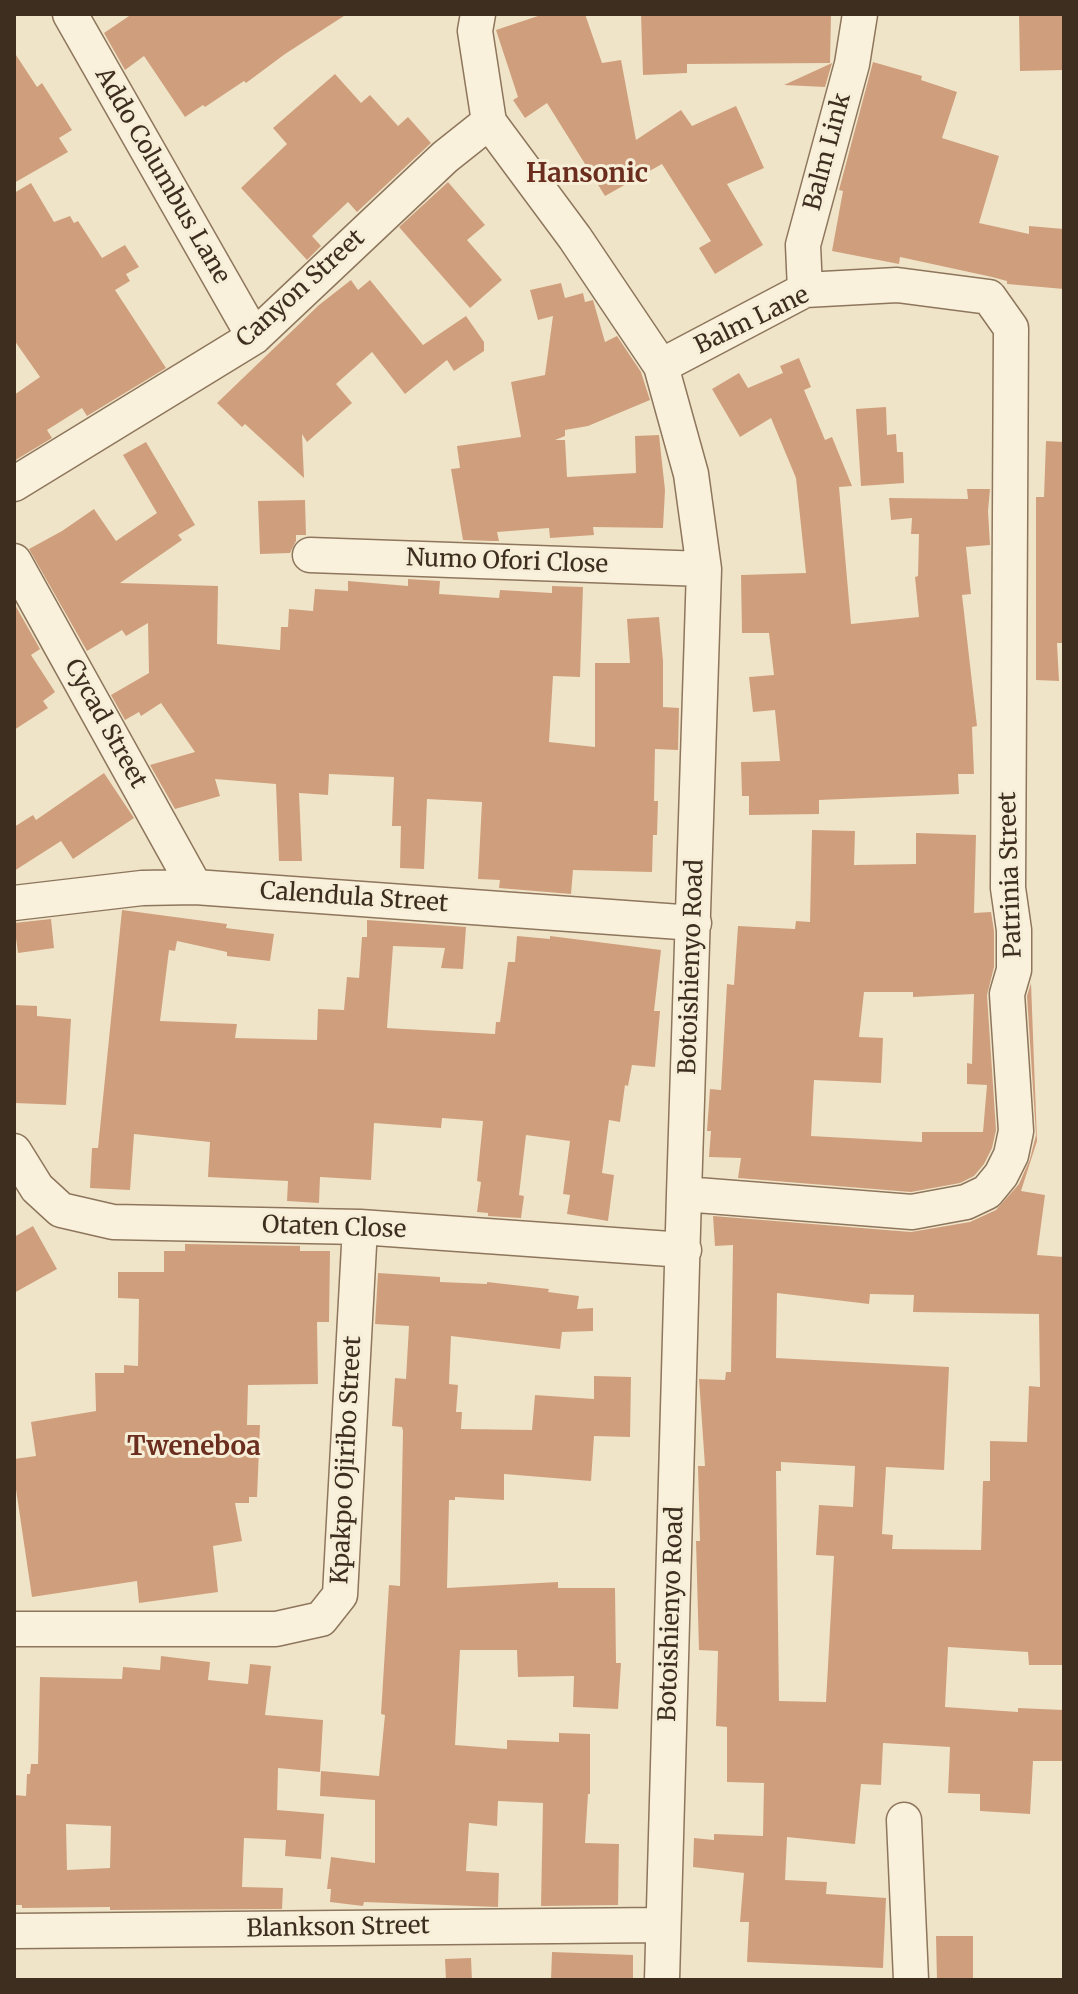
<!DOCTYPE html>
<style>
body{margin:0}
#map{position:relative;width:1078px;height:1994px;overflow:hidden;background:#f0e4c8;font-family:Merriweather,serif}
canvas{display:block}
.frame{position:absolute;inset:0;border:16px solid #3d2e20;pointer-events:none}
</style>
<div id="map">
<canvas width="1078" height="1994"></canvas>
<div class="frame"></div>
</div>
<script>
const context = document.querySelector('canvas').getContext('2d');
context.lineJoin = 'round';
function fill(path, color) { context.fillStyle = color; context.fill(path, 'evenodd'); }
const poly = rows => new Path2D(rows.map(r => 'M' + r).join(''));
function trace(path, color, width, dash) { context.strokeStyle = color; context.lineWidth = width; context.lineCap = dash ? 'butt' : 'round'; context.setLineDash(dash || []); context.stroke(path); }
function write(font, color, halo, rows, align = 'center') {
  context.font = font + ' Merriweather,serif'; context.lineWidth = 6; context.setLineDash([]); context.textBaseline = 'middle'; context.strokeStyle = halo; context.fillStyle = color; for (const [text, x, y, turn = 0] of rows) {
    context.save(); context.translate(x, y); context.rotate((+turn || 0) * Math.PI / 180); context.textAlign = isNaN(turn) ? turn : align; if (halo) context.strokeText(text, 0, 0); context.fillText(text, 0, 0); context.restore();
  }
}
const building = poly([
 [132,14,347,14,285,54,246,83,244,81,205,107,203,105,185,117,144,56,125,70,104,33],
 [544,14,585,14,602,63,621,60,636,140,681,110,692,126,736,106,764,168,727,184,763,245,715,274,699,248,711,241,662,164,605,196,547,103,525,118,513,100,518,97,496,30],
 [641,14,831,14,830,63,687,64,687,73,643,75],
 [1019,14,1064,14,1064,70,1020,71],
 [14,52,37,87,42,83,72,130,59,138,68,152,14,183],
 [873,62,922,76,921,80,957,92,942,138,999,156,979,223,1029,234,1029,226,1064,229,1064,289,1007,284,1007,281,992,277,900,257,899,264,832,251,843,191,839,190],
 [832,63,825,87,784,85],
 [335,74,361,103,370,95,398,126,408,117,431,143,357,212,348,202,312,236,321,246,307,260,241,188,287,144,273,128],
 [448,182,485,225,467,240,502,280,470,308,399,227],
 [31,183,54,222,70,216,74,223,78,221,102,258,125,245,139,267,126,274,130,281,115,290,166,368,87,416,82,408,47,430,52,438,14,461,14,395,40,377,14,340,14,193],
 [351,280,358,290,370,280,423,345,466,316,484,342,484,351,454,371,447,360,405,394,372,352,336,384,352,403,307,442,302,434,304,478,245,424,242,427,217,403,319,305],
 [561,283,565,298,583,293,585,302,593,300,605,342,617,336,641,372,650,400,588,426,565,430,565,436,555,440,565,440,567,477,636,473,635,436,659,435,665,490,663,528,593,527,594,535,550,538,549,528,497,532,499,541,493,541,463,540,451,469,460,468,457,446,521,437,511,382,545,375,553,316,538,320,530,290],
 [799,358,811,387,804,390,825,440,832,437,852,486,839,487,851,624,919,617,915,577,918,576,919,534,911,534,912,518,891,520,889,498,968,499,967,489,990,489,988,511,990,545,966,547,971,594,962,595,977,726,972,727,974,774,958,774,959,794,819,800,819,814,749,815,749,796,742,796,741,762,780,761,775,710,753,712,749,677,774,675,769,633,742,633,741,575,806,573,796,478,771,418,740,437,712,389,739,373,748,388,783,373,780,366],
 [886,407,887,435,896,434,897,452,903,452,904,483,861,486,856,409],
 [1046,441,1064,442,1064,643,1057,643,1059,681,1036,680,1036,497,1044,497],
 [146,442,195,525,178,535,182,540,120,583,218,586,217,644,280,650,281,627,288,627,289,609,313,611,315,589,348,591,348,581,408,586,408,579,440,581,439,594,499,598,500,590,552,593,552,586,583,587,580,677,553,676,549,742,595,747,595,663,630,663,627,619,659,617,663,661,663,707,679,708,678,750,655,749,654,801,658,801,657,835,653,835,652,872,573,870,571,894,499,888,500,880,478,879,482,802,427,799,424,869,400,868,401,826,392,826,394,777,329,774,328,795,299,793,302,861,279,861,276,784,215,779,220,796,175,809,150,765,195,752,161,703,141,716,139,712,125,720,111,695,149,673,148,623,126,636,122,630,87,651,29,549,62,531,94,509,116,541,157,513,123,455],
 [305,500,306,535,296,535,296,541,290,553,260,554,258,501],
 [14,603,40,649,31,655,55,692,43,701,48,708,14,730],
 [104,773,134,818,73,859,61,841,14,871,14,827,33,815,36,820],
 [812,830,855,831,854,865,916,864,916,833,976,835,974,913,991,912,994,931,994,967,987,995,996,1130,992,1148,984,1164,974,1176,960,1183,911,1192,738,1178,741,1158,709,1157,711,1131,707,1131,710,1089,721,1090,727,984,734,985,738,926,795,929,796,921,810,922],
 [864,992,913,992,913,997,974,994,972,1064,967,1063,967,1084,987,1085,983,1132,922,1132,922,1142,811,1136,814,1080,881,1083,883,1038,859,1037],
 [122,910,227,924,226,928,274,934,270,961,227,956,227,952,177,941,175,951,169,950,160,1021,237,1024,235,1038,317,1040,318,1009,344,1010,347,977,359,978,362,937,367,937,367,920,466,927,463,969,441,968,445,948,393,946,387,1028,495,1034,496,1022,500,1022,508,962,515,962,517,936,550,939,550,936,661,950,654,1011,660,1011,655,1067,632,1065,628,1086,625,1085,620,1122,609,1120,602,1173,614,1175,608,1221,567,1214,570,1195,563,1194,570,1141,526,1135,519,1195,524,1196,521,1218,488,1216,488,1213,477,1212,481,1182,477,1181,483,1121,442,1118,441,1128,374,1123,371,1180,320,1177,319,1203,287,1201,288,1181,208,1177,210,1142,134,1134,130,1190,90,1188,92,1148,98,1148],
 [51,919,54,948,18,953,14,923],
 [1031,983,1037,1141,1021,1191,1045,1195,1037,1255,1064,1257,1064,1665,1029,1665,1028,1652,948,1647,945,1707,1018,1712,1018,1708,1064,1710,1064,1761,1033,1761,1030,1814,980,1811,980,1794,948,1793,950,1747,883,1743,881,1785,861,1784,855,1844,787,1837,785,1880,827,1882,826,1894,886,1898,883,1968,747,1962,749,1922,740,1922,744,1873,693,1867,694,1838,714,1840,714,1834,763,1836,764,1783,727,1782,727,1727,716,1726,718,1651,699,1650,696,1541,700,1541,698,1466,705,1466,699,1379,725,1380,726,1372,731,1372,733,1245,715,1246,713,1216,911,1232,970,1222,996,1210,1019,1184,1030,1159,1036,1135,1027,996],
 [777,1293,869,1304,870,1294,914,1295,913,1312,1039,1314,1040,1387,1029,1386,1027,1442,990,1441,990,1481,983,1481,981,1550,892,1549,893,1535,882,1534,886,1467,944,1470,949,1367,776,1358],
 [781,1462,855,1466,853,1507,819,1505,816,1555,834,1556,826,1702,779,1701,776,1471,781,1471],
 [14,1005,37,1006,37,1016,71,1019,66,1105,14,1103],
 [33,1226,57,1269,14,1293,14,1237],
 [185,1244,300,1246,300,1251,330,1251,329,1322,317,1322,318,1384,248,1385,247,1425,260,1425,257,1497,249,1497,249,1503,235,1503,242,1541,213,1546,218,1592,139,1603,137,1581,32,1597,14,1476,14,1459,36,1456,31,1422,96,1411,95,1373,124,1373,124,1365,138,1366,139,1299,118,1298,118,1272,164,1272,164,1251,185,1251],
 [378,1273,440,1277,440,1282,487,1284,487,1282,549,1289,548,1292,579,1296,577,1309,593,1308,593,1331,562,1332,560,1349,451,1336,449,1384,458,1385,456,1412,462,1412,461,1429,532,1430,535,1395,594,1399,594,1376,631,1377,630,1437,594,1436,591,1481,504,1474,504,1500,455,1497,455,1500,449,1500,447,1588,558,1582,558,1588,615,1588,616,1663,621,1663,618,1709,573,1707,574,1676,518,1677,517,1650,460,1650,455,1745,507,1749,507,1740,559,1742,559,1733,590,1734,590,1794,588,1794,585,1843,619,1844,618,1905,541,1906,543,1803,498,1801,497,1826,469,1823,466,1871,499,1873,498,1907,364,1902,363,1906,330,1902,331,1889,327,1889,331,1857,375,1863,375,1800,320,1796,321,1771,379,1776,385,1715,381,1714,389,1585,400,1586,403,1431,402,1427,392,1426,395,1378,406,1379,409,1326,375,1324],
 [161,1656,210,1662,208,1680,248,1684,250,1664,271,1666,265,1715,323,1720,320,1772,278,1768,277,1810,324,1814,321,1859,285,1856,286,1840,244,1838,242,1887,283,1888,282,1909,110,1910,110,1907,22,1908,22,1905,14,1905,14,1795,26,1796,27,1774,30,1774,31,1764,38,1764,40,1677,122,1679,123,1667,160,1670],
 [66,1824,111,1826,110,1868,67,1870],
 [936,1936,973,1936,973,1980,937,1980],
 [552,1952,633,1955,633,1980,551,1980],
 [471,1958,472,1980,446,1980,445,1959]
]);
const minor = poly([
 [70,14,254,337],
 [478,14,475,31,489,122,575,238,661,366,691,474,704,569,684,1194,662,1980],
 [805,290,803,245,852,64,860,14],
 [661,366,805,290,897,285,989,297,1011,328,1008,888,1014,930,1014,970,1007,994,1016,1131,1011,1155,1001,1175,987,1192,966,1202,912,1212,684,1194],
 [14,484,254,337,445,157,489,122],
 [310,555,704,569],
 [14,561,195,887],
 [14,903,142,888,195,887,694,923],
 [14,1151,37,1188,61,1210,113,1222,360,1227,684,1250],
 [14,1629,276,1629,321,1619,340,1595,360,1227],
 [904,1820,911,1980],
 [14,1931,662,1925]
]);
const streetNames = [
 ["Balm Link",828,152,-75],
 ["Addo Columbus Lane",162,176,60],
 ["Canyon Street",301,289,-42],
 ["Balm Lane",752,321,-26],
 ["Numo Ofori Close",507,562,2],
 ["Cycad Street",105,724,61],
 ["Patrinia Street",1011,875,-92],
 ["Calendula Street",354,898,4],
 ["Botoishienyo Road",692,967,-88],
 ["Otaten Close",334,1228,2],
 ["Kpakpo Ojiribo Street",347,1460,-87],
 ["Botoishienyo Road",672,1614,-88],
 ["Blankson Street",338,1928,-1]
];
const neighbourhoodNames = [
 ["Hansonic",587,175],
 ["Tweneboa",194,1448]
];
fill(building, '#cf9f7d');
trace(minor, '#8d765c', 37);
trace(minor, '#faf1dc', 34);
write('24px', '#3d2e20', '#f7eed8', streetNames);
write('bold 26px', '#6b2e1e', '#f7eed8', neighbourhoodNames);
</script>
